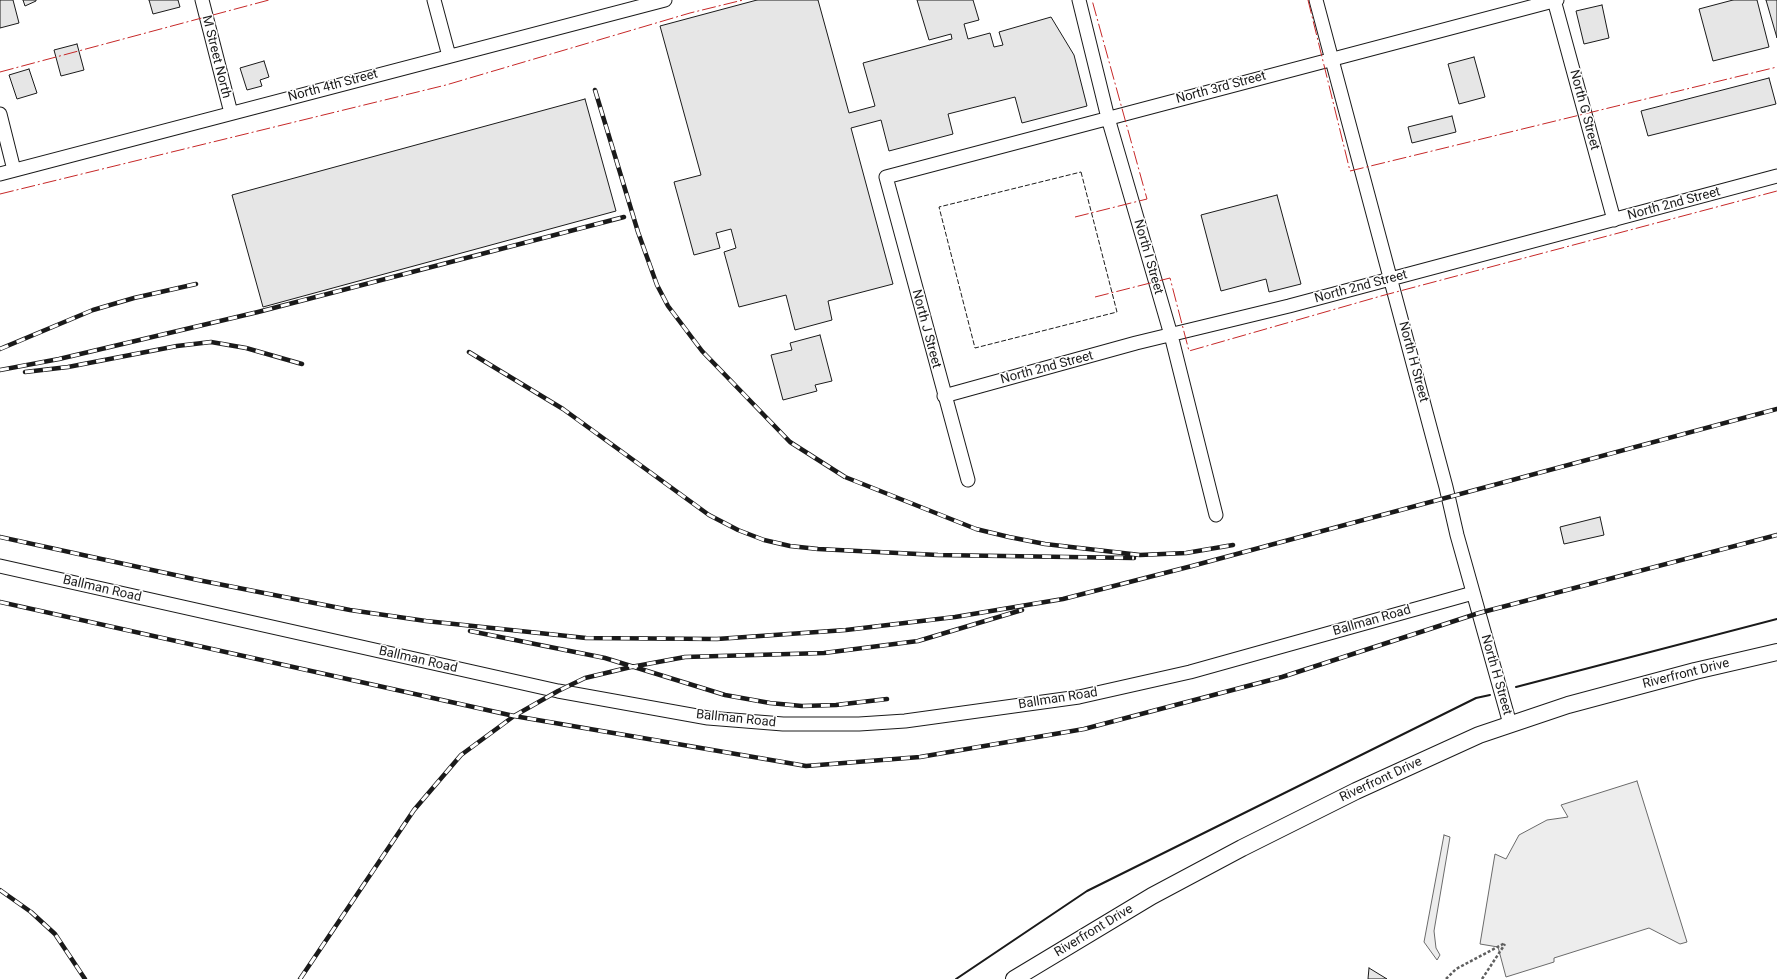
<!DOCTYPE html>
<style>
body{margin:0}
canvas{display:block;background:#fff}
</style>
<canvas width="1777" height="979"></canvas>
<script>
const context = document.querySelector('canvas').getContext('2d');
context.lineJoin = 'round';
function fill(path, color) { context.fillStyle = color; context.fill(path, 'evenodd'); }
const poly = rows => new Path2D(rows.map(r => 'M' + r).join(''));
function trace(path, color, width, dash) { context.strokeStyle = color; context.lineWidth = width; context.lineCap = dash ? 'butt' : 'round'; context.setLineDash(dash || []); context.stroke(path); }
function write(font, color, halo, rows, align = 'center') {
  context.font = font + ' Roboto,sans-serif'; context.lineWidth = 3; context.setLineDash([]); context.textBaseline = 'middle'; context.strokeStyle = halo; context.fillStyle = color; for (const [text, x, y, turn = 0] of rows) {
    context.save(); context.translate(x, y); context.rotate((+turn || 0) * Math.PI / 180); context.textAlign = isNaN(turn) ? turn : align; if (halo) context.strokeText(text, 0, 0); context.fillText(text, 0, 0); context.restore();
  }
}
const built = poly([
 [1637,781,1687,942,1680,944,1649,928,1554,958,1554,962,1506,977,1498,947,1480,944,1495,854,1506,859,1519,835,1547,820,1568,817,1561,805,1637,781],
 [1444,835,1450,837,1434,931,1436,948,1440,955,1437,960,1424,942,1444,835]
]);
const building = poly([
 [0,0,13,0,19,23,0,28,0,0],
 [23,0,36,0,36,1,25,6,23,0],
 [149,0,178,0,180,7,153,14,149,0],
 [757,0,818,0,849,113,875,106,863,63,952,39,951,34,929,40,917,0,973,0,979,20,964,24,968,39,990,33,994,47,1003,45,999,32,1051,17,1074,55,1087,106,1022,123,1015,97,948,114,953,134,889,151,881,120,851,128,893,284,828,301,832,320,795,330,786,295,739,307,724,252,736,248,731,229,716,233,720,248,694,255,674,182,701,175,660,26,757,0],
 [1733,0,1757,0,1769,47,1713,61,1699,9,1733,0],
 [1766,0,1777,0,1777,38,1766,0],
 [1602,5,1609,38,1584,44,1576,11,1602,5],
 [77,44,84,70,61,76,54,50,77,44],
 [1474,57,1485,97,1459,104,1448,64,1474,57],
 [264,61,269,77,260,80,262,86,247,90,240,68,264,61],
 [29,69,37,93,17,99,9,75,29,69],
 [1769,78,1776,104,1648,136,1641,111,1769,78],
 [585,99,616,211,263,307,232,195,585,99],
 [1452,116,1456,132,1412,143,1408,127,1452,116],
 [1277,195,1301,284,1269,292,1266,279,1221,291,1201,215,1277,195],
 [820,335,832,381,815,385,817,391,783,400,771,355,792,350,790,343,820,335],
 [1600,517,1604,535,1564,544,1560,527,1600,517],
 [1369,968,1387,979,1368,979,1369,968]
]);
const path = poly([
 [1446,979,1456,969,1505,943],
 [1482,979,1505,944]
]);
const minor = poly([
 [202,0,231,113],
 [434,0,449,56],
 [1079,0,1108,118,1171,335,1216,515],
 [1316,0,1446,487,1457,535,1510,724],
 [1554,0,1614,220],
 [0,114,14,170],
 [0,174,665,0],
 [944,396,1136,343,1289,306,1777,176],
 [968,480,886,177,1557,0],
 [0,566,558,691,708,718,783,724,859,724,905,721,1079,697,1190,672,1473,593]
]);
const tertiary = poly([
 [1014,979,1152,896,1242,848,1356,791,1479,735,1568,705,1695,671,1777,652]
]);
const rail = poly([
 [595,90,638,232,657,285,668,306,702,351,790,442,845,477,976,529,1009,537,1045,544,1140,555,1186,553,1233,545],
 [0,349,93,310,134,298,196,284],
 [469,352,563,409,709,515,738,530,764,540,790,546,818,549,938,555,1134,558],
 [0,370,59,359,258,312,624,217],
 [25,372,68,367,177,346,211,342,246,348,302,364],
 [0,537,198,580,350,610,426,621,586,638,717,639,846,630,955,617,1063,599,1192,566,1777,409],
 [0,602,514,716,806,766,920,757,1084,729,1282,677,1479,613,1777,535],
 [470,631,605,658,725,695,770,703,802,706,836,705,887,699],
 [0,890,31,912,55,934,85,979],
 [300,979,414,810,461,755,514,716,558,691,585,678,631,667,685,657,824,653,918,641,1022,610]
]);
const fence = poly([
 [1081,172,1117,312,975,348,939,207,1081,172]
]);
const wall = poly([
 [1516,687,1777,619],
 [956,979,1087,891,1476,698,1490,695]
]);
const power = poly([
 [1308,0,1350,171,1777,67],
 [0,72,269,0],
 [0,194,446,85,690,13,743,0],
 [1075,217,1147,199,1092,0],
 [1095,297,1170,278,1189,351,1381,296,1777,191]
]);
const streetNames = [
 ["M Street North",216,57,76],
 ["North 4th Street",333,86,-15],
 ["North 3rd Street",1221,88,-15],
 ["North G Street",1584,110,75],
 ["North 2nd Street",1674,204,-15],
 ["North I Street",1148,257,74],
 ["North 2nd Street",1361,287,-15],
 ["North J Street",926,329,75],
 ["North H Street",1413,362,75],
 ["North 2nd Street",1047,368,-15],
 ["Ballman Road",102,589,13],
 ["Ballman Road",1372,621,-16],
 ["Ballman Road",418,660,13],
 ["Riverfront Drive",1686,674,-14],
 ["North H Street",1496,675,74],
 ["Ballman Road",1058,699,-9],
 ["Ballman Road",736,719,6],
 ["Riverfront Drive",1381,780,-25],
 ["Riverfront Drive",1094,931,-31]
];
fill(built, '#ededed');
trace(built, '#6a6a6a', 1);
fill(building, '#e6e6e6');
trace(building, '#1a1a1a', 1);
trace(minor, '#1a1a1a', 15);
trace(tertiary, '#1a1a1a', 18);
trace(path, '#5f5f5f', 2.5, [3, 2]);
trace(minor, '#fff', 13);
trace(tertiary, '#fff', 16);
trace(rail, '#1a1a1a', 4.5);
trace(rail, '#fff', 3, [9]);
trace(fence, '#1a1a1a', 1, [5, 2]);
trace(wall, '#1a1a1a', 2);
trace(power, '#c62828', 1, [14, 3, 2, 3]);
write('13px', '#1a1a1a', '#fff', streetNames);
</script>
